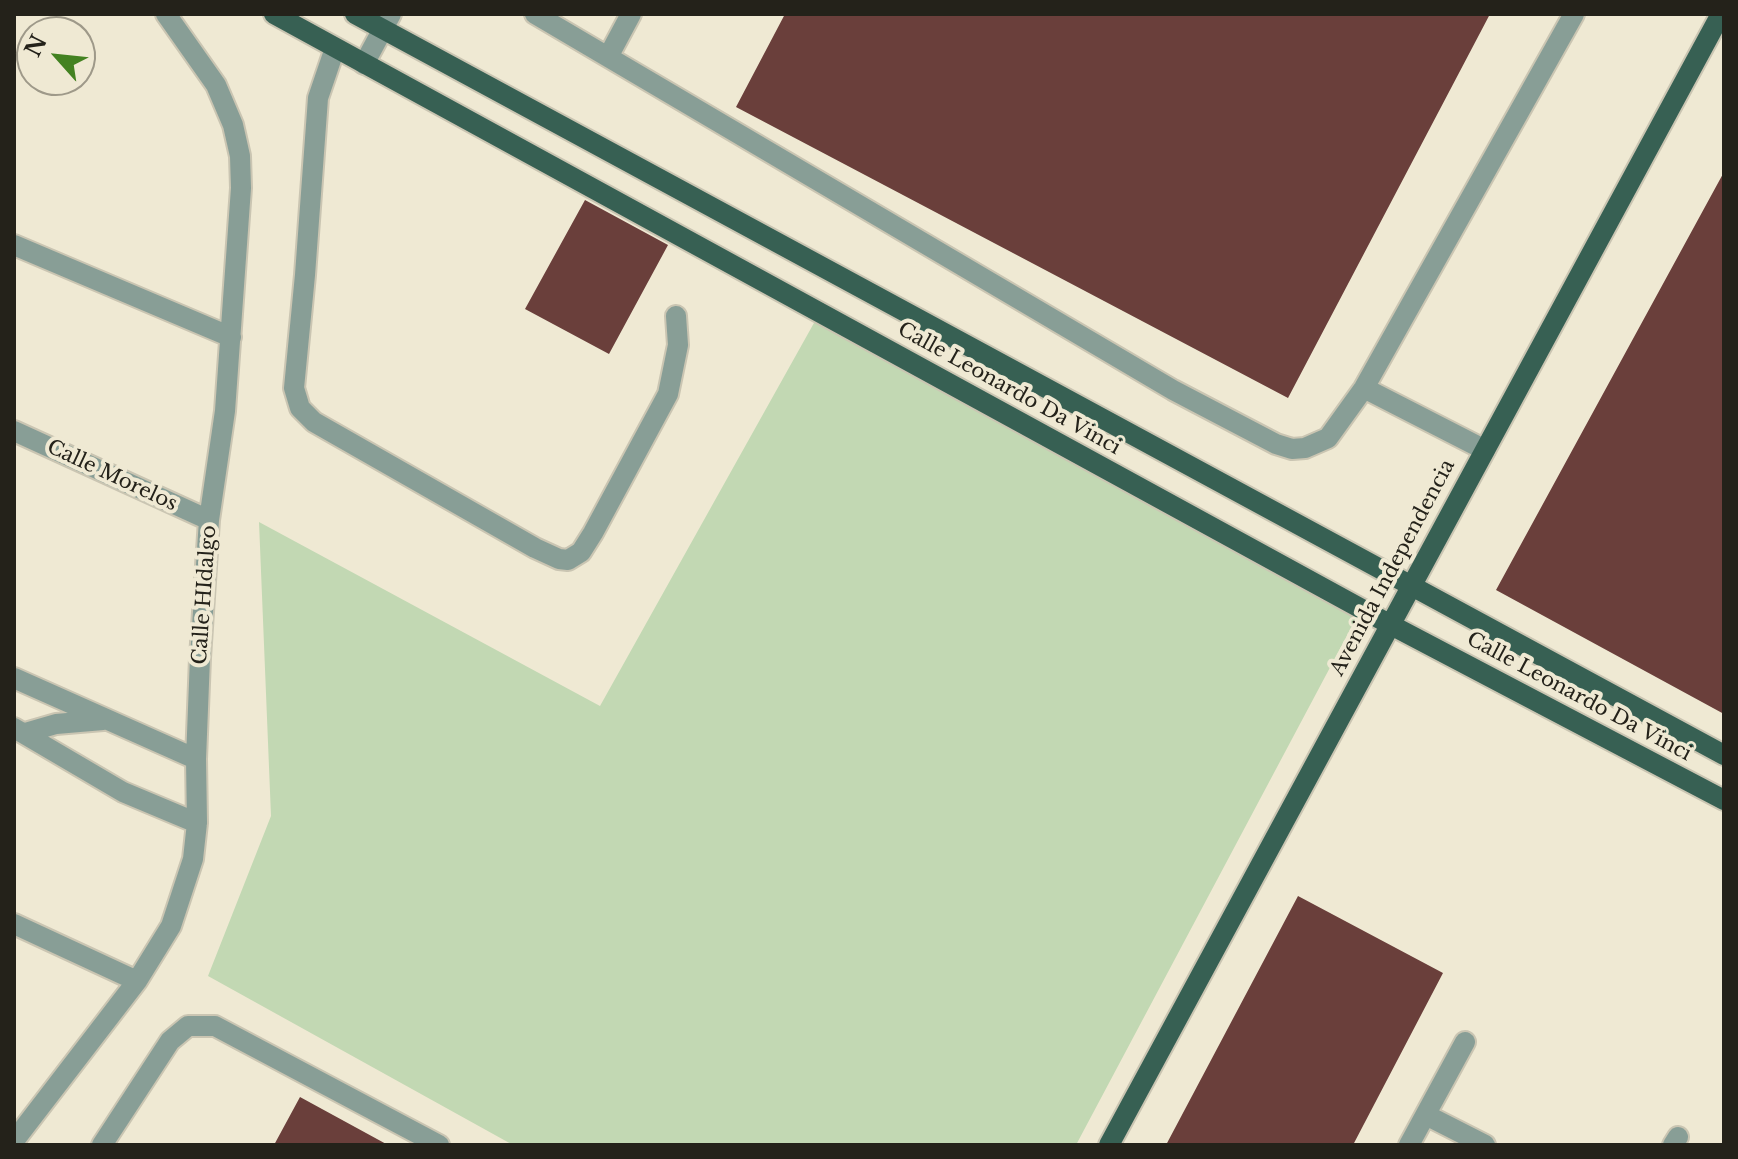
<!DOCTYPE html>
<style>
body{margin:0}
#map{position:relative;width:1738px;height:1159px;overflow:hidden;background:#efe9d3;font-family:"Libre Baskerville",serif}
canvas{display:block}
.frame{position:absolute;inset:0;border:16px solid #24221a;pointer-events:none}
.north{position:absolute;left:16px;top:16px;width:80px;height:80px;box-sizing:border-box;background:#efe9d3;border:2px solid #9e9989;border-radius:50%;rotate:297deg;font-size:22px;font-weight:700;line-height:32px;text-align:center;color:#24221a}
.north::after{content:'';display:block;margin:auto;width:28px;height:36px;background:#438221;clip-path:polygon(50% 0,100% 100%,50% 72%,0 100%)}
</style>
<div id="map">
<canvas width="1738" height="1159"></canvas>
<div class="frame"></div>
<div class="north">N</div>
</div>
<script>
const context = document.querySelector('canvas').getContext('2d');
context.lineJoin = 'round';
function fill(path, color) { context.fillStyle = color; context.fill(path, 'evenodd'); }
const poly = rows => new Path2D(rows.map(r => 'M' + r).join(''));
function trace(path, color, width, dash) { context.strokeStyle = color; context.lineWidth = width; context.lineCap = dash ? 'butt' : 'round'; context.setLineDash(dash || []); context.stroke(path); }
function write(font, color, halo, rows, align = 'center') {
  context.font = font + ' "Libre Baskerville",serif'; context.lineWidth = 8; context.setLineDash([]); context.textBaseline = 'middle'; context.strokeStyle = halo; context.fillStyle = color; for (const [text, x, y, turn = 0] of rows) {
    context.save(); context.translate(x, y); context.rotate((+turn || 0) * Math.PI / 180); context.textAlign = isNaN(turn) ? turn : align; if (halo) context.strokeText(text, 0, 0); context.fillText(text, 0, 0); context.restore();
  }
}
const green = poly([
 [819,314,1359,613,1076,1145,513,1145,208,976,271,816,259,522,600,706]
]);
const building = poly([
 [785,14,1490,14,1288,398,736,107],
 [1724,172,1724,714,1496,590],
 [585,200,668,245,609,354,525,309],
 [1298,896,1443,973,1353,1145,1166,1145],
 [300,1097,388,1145,274,1145]
]);
const minor = poly([
 [535,14,1173,390,1276,444,1292,449,1305,448,1328,438,1364,388,1574,14],
 [335,48,318,98,305,275,294,388,300,408,314,422,535,548,559,559,568,560,581,552,593,533,668,394,678,345,676,316],
 [608,57,631,14],
 [364,64,391,14],
 [14,245,231,337],
 [1364,388,1485,450],
 [14,431,209,520],
 [14,678,196,759],
 [14,728,123,792,197,823],
 [25,733,56,724,103,720],
 [14,924,137,981],
 [1426,1115,1485,1145],
 [14,1141,137,981,171,926,193,859,197,823,196,759,200,658,209,520,225,411,241,188,240,156,233,125,216,85,166,14],
 [102,1145,170,1041,188,1026,215,1026,439,1145],
 [1409,1145,1465,1042],
 [1673,1145,1678,1137]
]);
const major = poly([
 [274,14,1391,625,1724,800],
 [355,14,1724,755],
 [1109,1145,1721,14]
]);
const streetNames = [
 ["Calle Leonardo Da Vinci",1009,389,29],
 ["Calle Morelos",112,476,25],
 ["Avenida Independencia",1393,568,-62],
 ["Calle HIdalgo",205,595,-86],
 ["Calle Leonardo Da Vinci",1579,697,28]
];
fill(green, '#c2d8b3');
fill(building, '#6a3f3b');
trace(minor, '#cac5b2', 24);
trace(major, '#cac5b2', 24);
trace(minor, '#889e96', 20);
trace(major, '#376053', 20);
write('20px', '#24221a', '#efe9d3', streetNames);
</script>
